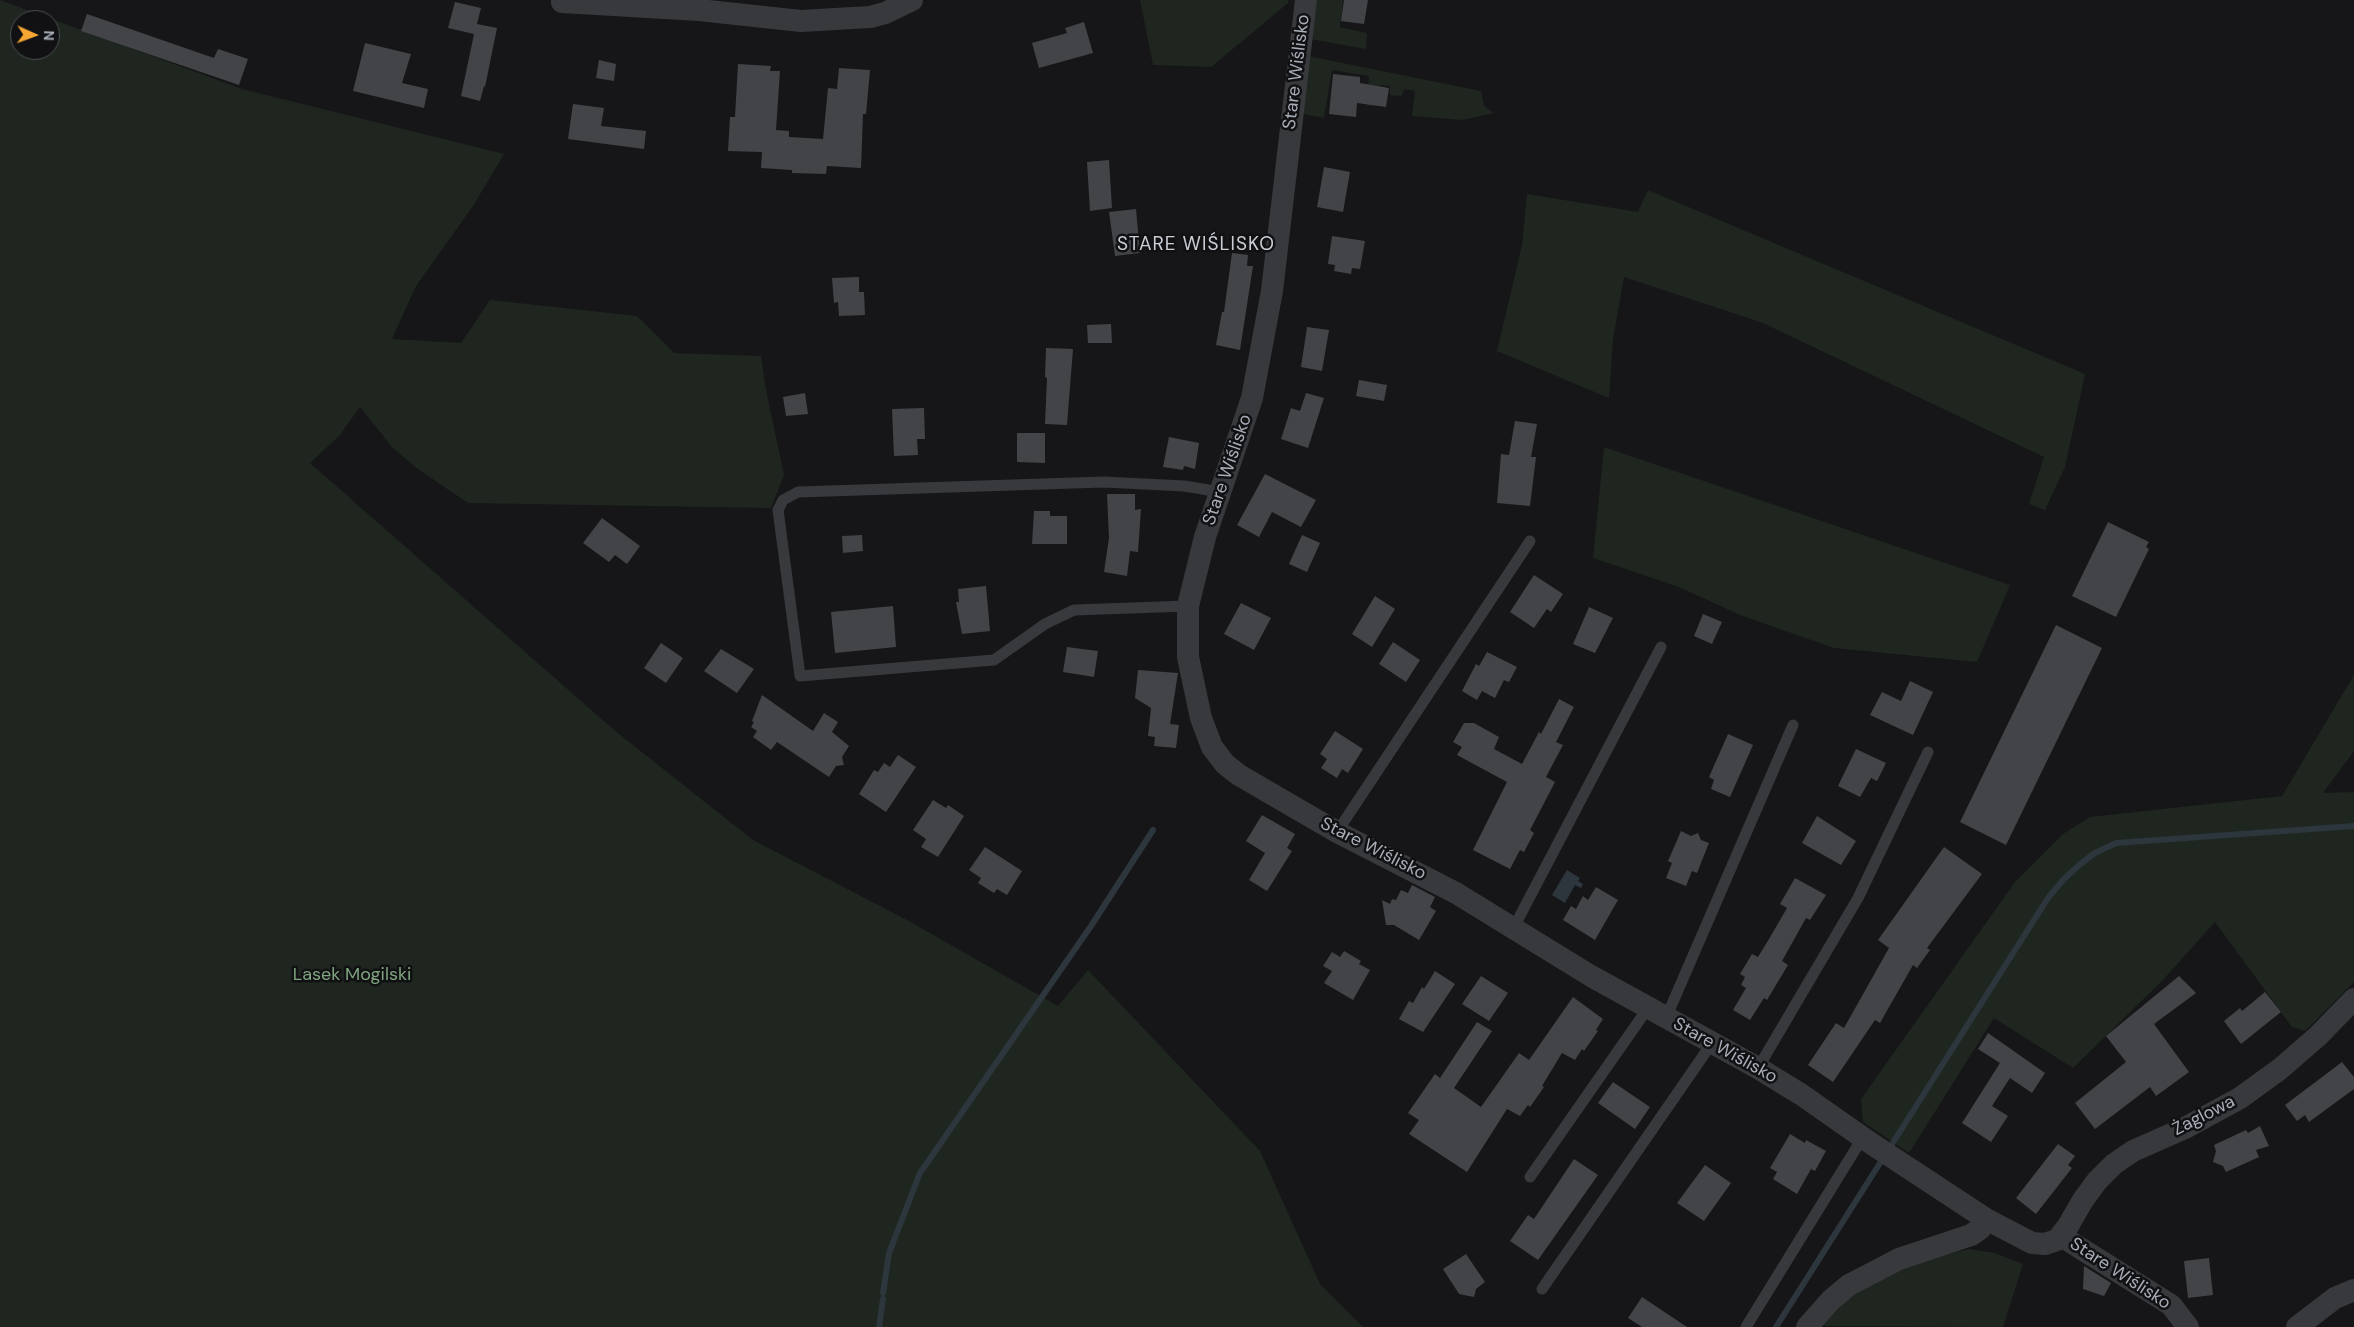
<!DOCTYPE html>
<meta charset="utf-8">
<style>
body{margin:0}
#map{position:relative;width:2354px;height:1327px;overflow:hidden;background:#161618;font-family:"DM Sans",sans-serif}
canvas{display:block}
.north{position:absolute;left:10px;top:10px;width:50px;height:50px;box-sizing:border-box;background:#111113;border:1px solid #4d5055;border-radius:50%;rotate:92deg;font-size:14px;font-weight:700;line-height:20px;text-align:center;color:#a8aeb8}
.north::after{content:'';display:block;margin:auto;width:18px;height:22px;background:#f5a632;clip-path:polygon(50% 0,100% 100%,50% 72%,0 100%)}
</style>
<div id="map">
<canvas width="2354" height="1327"></canvas>
<div class="north">N</div>
</div>
<script>
const context = document.querySelector('canvas').getContext('2d');
context.lineJoin = 'round';
function fill(path, color) { context.fillStyle = color; context.fill(path, 'evenodd'); }
const poly = rows => new Path2D(rows.map(r => 'M' + r).join(''));
function trace(path, color, width, dash) { context.strokeStyle = color; context.lineWidth = width; context.lineCap = dash ? 'butt' : 'round'; context.setLineDash(dash || []); context.stroke(path); }
function write(font, color, halo, rows, align = 'center') {
  context.font = font + ' "DM Sans",sans-serif'; context.lineWidth = 5; context.setLineDash([]); context.textBaseline = 'middle'; context.strokeStyle = halo; context.fillStyle = color; for (const [text, x, y, turn = 0] of rows) {
    context.save(); context.translate(x, y); context.rotate((+turn || 0) * Math.PI / 180); context.textAlign = isNaN(turn) ? turn : align; if (halo) context.strokeText(text, 0, 0); context.fillText(text, 0, 0); context.restore();
  }
}
const green = poly([
 [0,0,242,89,504,154,473,206,416,286,392,339,461,343,490,300,637,316,674,353,761,356,766,390,784,475,771,508,468,503,415,467,392,447,360,407,339,436,310,463,614,730,753,840,907,920,1058,1006,1088,970,1260,1151,1320,1284,1363,1327,0,1327],
 [20,20,50,20,50,50,20,50],
 [1140,0,1288,0,1288,3,1211,67,1153,65],
 [1317,0,1343,0,1340,27,1367,33,1366,49,1310,39],
 [1308,56,1481,91,1484,106,1494,113,1462,120,1412,116,1415,91,1404,89,1402,96,1390,95,1390,86,1379,85,1375,105,1367,106,1369,76,1332,70,1324,118,1300,113],
 [1648,190,2085,374,2065,467,2045,510,2029,504,2044,457,1763,323,1624,277,1613,340,1609,398,1497,351,1522,245,1527,194,1638,212],
 [1604,447,2010,585,1977,662,1834,648,1740,615,1679,587,1593,558],
 [2354,675,2354,751,2323,793,2354,792,2354,982,2305,1031,2292,1027,2215,922,2162,981,2073,1068,1994,1018,1909,1153,1863,1122,1861,1099,2015,882,2063,834,2090,817,2282,796],
 [1969,1249,1995,1253,2023,1264,2003,1327,1822,1326,1844,1302,1881,1276,1929,1259]
]);
const water = poly([
 [1567,870,1580,878,1578,881,1583,884,1581,888,1575,885,1565,903,1552,895]
]);
const stream = poly([
 [883,1293,889,1253,920,1173,1091,926,1153,830],
 [879,1327,883,1299],
 [1776,1327,2048,898,2063,880,2079,865,2095,853,2116,843,2354,826]
]);
const building = poly([
 [1344,0,1368,0,1364,24,1341,21],
 [455,2,481,8,477,24,497,28,485,87,484,86,480,101,461,96,474,34,448,28],
 [87,14,214,58,218,49,248,59,239,85,81,31],
 [1084,22,1093,53,1039,68,1032,43,1067,33,1065,28],
 [365,43,411,54,402,83,428,89,424,108,353,91],
 [599,60,616,64,614,81,596,78],
 [738,64,771,66,770,71,780,71,776,130,789,131,789,137,823,139,828,88,837,89,839,68,870,70,866,114,863,114,861,168,827,166,826,174,792,173,792,170,761,168,762,152,728,151,730,117,735,117],
 [1333,74,1360,77,1360,83,1389,88,1386,107,1357,103,1356,117,1329,114],
 [573,104,604,108,601,126,646,131,644,149,568,139],
 [1109,160,1112,208,1090,211,1087,162],
 [1324,167,1350,172,1343,212,1317,207],
 [1136,209,1140,253,1115,256,1109,212],
 [1332,236,1365,241,1360,269,1352,268,1351,274,1334,271,1335,265,1328,264],
 [1232,253,1248,255,1247,266,1253,266,1240,350,1216,345,1222,312,1224,312],
 [859,277,859,292,864,292,865,315,839,316,838,302,834,303,832,278],
 [1111,324,1112,343,1088,343,1087,325],
 [1307,327,1329,330,1322,371,1301,367],
 [1046,348,1073,349,1067,425,1045,424,1047,378,1045,377],
 [1359,380,1387,385,1384,401,1356,396],
 [805,393,808,414,786,416,783,397],
 [1306,393,1324,398,1308,448,1281,439,1291,408,1300,411],
 [924,408,925,439,917,439,918,455,894,456,892,409],
 [1515,421,1537,424,1531,457,1536,457,1530,506,1497,503,1501,454,1509,455],
 [1017,433,1045,433,1045,463,1017,462],
 [1169,437,1199,443,1195,469,1184,466,1183,470,1163,467],
 [1265,474,1316,500,1301,527,1272,512,1259,537,1237,525],
 [1107,494,1135,494,1135,510,1141,509,1138,552,1130,551,1127,576,1104,572,1109,538],
 [1034,511,1050,511,1050,516,1067,516,1067,544,1032,544],
 [602,518,640,546,627,564,615,555,609,562,583,543],
 [2108,522,2149,542,2146,547,2149,549,2116,617,2072,596],
 [862,535,863,551,843,553,842,536],
 [1302,535,1320,543,1307,572,1289,564],
 [1534,575,1563,594,1551,612,1547,609,1534,628,1510,612],
 [986,586,990,631,962,634,956,602,959,602,958,589],
 [1375,596,1395,609,1372,647,1352,634],
 [1241,603,1271,618,1254,650,1224,634],
 [893,606,896,647,835,653,831,612],
 [1589,607,1613,618,1595,653,1573,644],
 [1703,614,1722,622,1712,644,1694,636],
 [2056,625,2102,648,2006,845,1960,822],
 [1393,642,1420,660,1406,682,1379,664],
 [661,643,683,658,666,683,644,668],
 [1067,647,1098,651,1094,677,1063,672],
 [721,649,754,669,737,693,704,671],
 [1487,652,1517,667,1509,682,1504,680,1495,698,1482,691,1477,700,1462,691,1476,664,1479,666],
 [1138,670,1178,673,1170,724,1179,725,1176,748,1154,746,1155,737,1148,736,1151,708,1135,698],
 [1910,681,1933,692,1913,735,1870,715,1882,692,1901,701],
 [762,695,813,731,824,713,838,722,832,732,849,746,842,757,844,765,836,766,829,777,777,742,771,750,753,737,757,731,751,727,754,722,752,721],
 [1559,699,1574,707,1556,742,1563,745,1546,777,1555,782,1530,830,1534,833,1524,852,1520,850,1510,869,1473,850,1507,782,1457,755,1462,747,1453,742,1464,723,1474,723,1499,737,1494,749,1522,764,1539,732,1541,734],
 [1335,731,1363,749,1348,773,1342,769,1337,778,1321,768,1327,759,1320,754],
 [1728,734,1753,745,1730,797,1711,789,1714,780,1709,777],
 [1856,749,1886,763,1877,781,1871,778,1860,797,1838,786],
 [898,755,916,767,886,812,859,794,874,770,878,772,884,763,890,767],
 [933,800,946,808,948,805,964,816,938,857,921,847,926,839,913,830],
 [1262,815,1295,834,1287,848,1292,851,1267,891,1249,880,1265,853,1246,841],
 [1817,816,1856,841,1841,865,1802,843],
 [1681,831,1691,836,1698,833,1701,840,1709,843,1697,873,1692,871,1686,886,1666,878,1672,863,1668,861],
 [985,847,1022,871,1007,895,997,889,994,893,978,883,981,878,969,870],
 [1944,847,1982,874,1927,948,1930,950,1917,968,1913,965,1880,1023,1875,1020,1833,1082,1808,1065,1836,1023,1844,1028,1889,948,1878,940],
 [1795,878,1826,895,1810,920,1806,918,1782,961,1788,965,1767,1000,1764,998,1750,1020,1733,1010,1746,988,1741,985,1745,977,1740,974,1752,954,1758,957,1769,939,1787,908,1780,904],
 [1412,885,1435,897,1430,907,1436,911,1419,940,1394,925,1386,925,1382,900,1390,904,1392,899,1396,900,1401,890,1408,893],
 [1596,887,1618,900,1595,940,1563,920,1571,906,1576,909,1583,896,1588,900],
 [1344,951,1361,961,1359,964,1370,970,1353,1000,1324,983,1332,971,1323,966,1332,952,1340,957],
 [1435,971,1455,984,1423,1032,1399,1019,1409,1001,1413,1003,1422,987,1424,989],
 [1481,976,1508,993,1489,1021,1462,1004],
 [2179,976,2196,993,2154,1024,2189,1072,2156,1096,2150,1087,2095,1129,2075,1103,2126,1062,2106,1036],
 [2265,992,2281,1012,2241,1044,2224,1021,2240,1008,2242,1011],
 [1573,997,1603,1019,1596,1030,1598,1031,1584,1051,1582,1049,1575,1060,1562,1053,1542,1086,1544,1087,1530,1107,1528,1105,1520,1116,1507,1109,1467,1172,1409,1134,1419,1120,1408,1113,1435,1074,1440,1078,1477,1022,1492,1031,1454,1088,1481,1107,1519,1053,1529,1060],
 [1988,1033,2045,1073,2032,1093,2010,1078,1992,1106,2008,1116,1991,1142,1962,1123,2000,1063,1978,1049],
 [2342,1062,2354,1077,2354,1089,2309,1122,2305,1115,2297,1121,2285,1105],
 [1613,1082,1650,1107,1635,1129,1598,1103],
 [2260,1126,2269,1146,2256,1150,2259,1157,2226,1172,2223,1166,2213,1162,2216,1151,2214,1145,2246,1130,2248,1133],
 [1790,1134,1805,1143,1806,1140,1826,1151,1815,1171,1811,1169,1797,1194,1773,1179,1777,1172,1770,1168],
 [2058,1144,2075,1156,2068,1165,2072,1168,2036,1214,2016,1198],
 [1574,1159,1598,1175,1538,1260,1510,1241,1528,1215,1534,1219],
 [1705,1165,1731,1183,1704,1221,1677,1203],
 [1466,1254,1485,1282,1476,1289,1474,1297,1459,1294,1443,1269],
 [2209,1258,2213,1295,2188,1298,2184,1261],
 [2084,1266,2111,1283,2104,1296,2083,1289],
 [1642,1297,1687,1327,1642,1327,1628,1318]
]);
const service = poly([
 [1188,606,1074,610,1045,624,994,660,800,676,778,510,783,500,798,492,1104,482,1184,486,1221,492],
 [1337,832,1530,541],
 [1513,929,1661,647],
 [1666,1018,1793,725],
 [1758,1068,1858,898,1928,752],
 [1530,1177,1648,1008],
 [1542,1289,1712,1043],
 [1746,1327,1863,1137]
]);
const minor = poly([
 [563,0,562,2,699,10,801,21,870,17,885,13,912,0],
 [1306,0,1272,291,1252,398,1205,537,1188,606,1188,657,1201,718,1212,747,1225,764,1239,775,1337,832,1456,893,1591,976,1758,1068,1802,1095,1869,1142,1986,1219,2032,1243,2045,1244,2057,1240,2068,1226,2083,1200,2097,1181,2114,1164,2133,1151,2185,1128,2240,1098,2280,1069,2318,1036,2354,999],
 [2061,1236,2171,1305,2188,1327],
 [1807,1327,1831,1300,1849,1285,1899,1259,1971,1235,1980,1229,1986,1219],
 [2297,1327,2335,1298,2354,1290]
]);
const streetNames = [
 ["Stare Wiślisko",1297,72,-83],
 ["Stare Wiślisko",1228,470,-71],
 ["Stare Wiślisko",1373,849,27],
 ["Stare Wiślisko",1725,1051,29],
 ["Żaglowa",2204,1116,-27],
 ["Stare Wiślisko",2120,1274,33]
];
const parkNames = [
 ["Lasek Mogilski",352,975]
];
const neighbourhoodNames = [
 ["STARE WIŚLISKO",1196,245]
];
fill(green, '#1e261f');
fill(water, '#2c363c');
trace(stream, '#2c363c', 6);
fill(building, '#424448');
trace(service, '#37393d', 11);
trace(minor, '#37393d', 22);
write('18px', '#a8aeb8', '#111113', streetNames);
write('18px', '#7fa47f', '#111113', parkNames);
context.letterSpacing = '1px';
write('19px', '#c9cdd4', '#111113', neighbourhoodNames);
context.letterSpacing = '0px';
</script>
